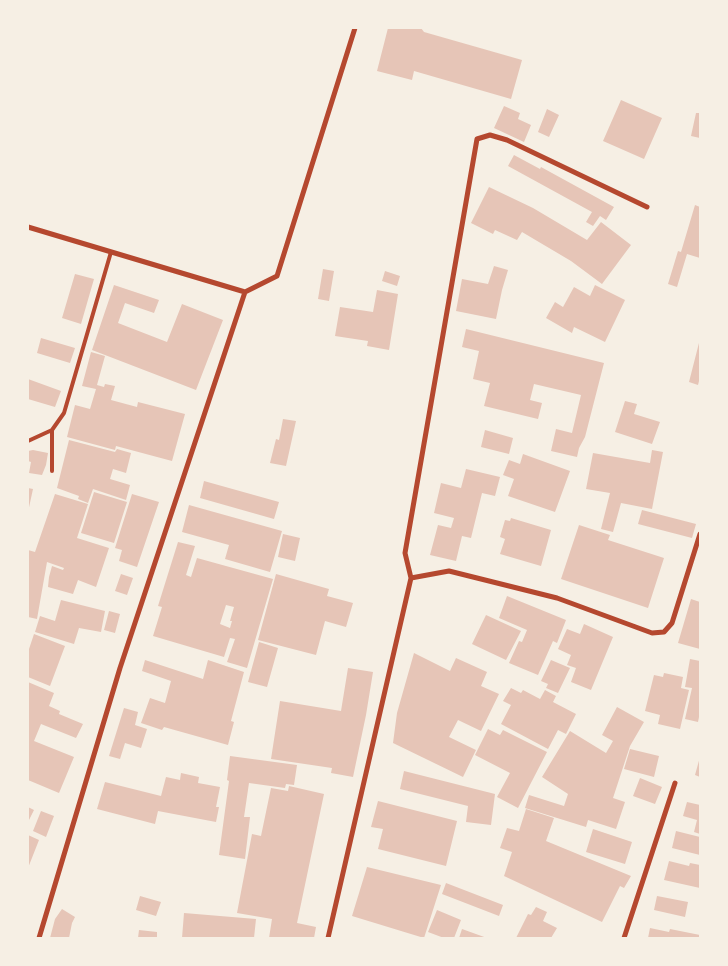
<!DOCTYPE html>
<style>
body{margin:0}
#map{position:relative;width:728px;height:966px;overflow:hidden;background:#f6efe4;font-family:"Noto Serif",serif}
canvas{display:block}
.frame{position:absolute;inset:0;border:29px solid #f6efe4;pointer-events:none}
</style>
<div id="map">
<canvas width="728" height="966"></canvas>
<div class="frame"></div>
</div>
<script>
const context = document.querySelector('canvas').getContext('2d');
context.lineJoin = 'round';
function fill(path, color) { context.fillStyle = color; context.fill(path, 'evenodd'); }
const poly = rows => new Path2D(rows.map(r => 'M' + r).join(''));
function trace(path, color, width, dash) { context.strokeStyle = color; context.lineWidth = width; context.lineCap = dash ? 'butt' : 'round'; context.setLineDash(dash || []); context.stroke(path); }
const building = poly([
 [388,28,421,28,424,32,522,60,511,99,414,71,412,80,377,71],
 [621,100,662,118,644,159,603,141],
 [504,106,520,113,518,119,531,125,524,142,494,128],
 [547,109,559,115,549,137,538,132],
 [696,113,700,113,700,138,691,136],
 [514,155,540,169,541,167,614,207,606,220,600,216,593,226,586,222,592,212,508,166],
 [489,187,533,208,587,240,601,222,631,245,602,284,571,261,522,232,517,240,495,230,493,234,471,223],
 [695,205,700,207,700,258,687,254,677,287,668,284,678,251,681,252],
 [494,266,508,270,502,290,496,319,456,311,462,279,488,284],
 [323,269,334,271,329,301,318,299],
 [385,271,400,276,397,286,382,281],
 [75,274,94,279,81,324,62,318],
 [114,285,159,300,154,313,125,303,118,323,167,342,182,304,223,320,196,390,92,350],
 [595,285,625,300,605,342,574,327,572,333,546,318,555,302,563,307,574,287,590,296],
 [377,290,398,294,389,350,367,346,368,341,335,336,340,307,373,312],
 [466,329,604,363,585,437,579,448,577,457,551,451,556,429,572,433,581,395,534,384,530,400,542,403,538,419,484,406,490,383,473,379,479,351,462,347],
 [41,338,75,348,70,363,37,353],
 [700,339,700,377,698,385,689,382],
 [91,352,105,356,97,385,104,387,105,384,115,386,111,400,137,407,138,402,185,414,172,461,116,446,115,450,67,437,75,405,90,409,96,389,82,386],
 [28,379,61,391,55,407,28,399],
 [625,401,637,404,634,414,660,422,652,444,615,432],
 [283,419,296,421,286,466,270,463,276,439,279,440],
 [485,430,513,438,509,454,481,447],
 [69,440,115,452,117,449,131,453,126,473,113,469,110,479,130,485,126,500,93,489,88,503,78,499,79,496,57,488],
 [33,450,48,453,46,465,42,475,29,473,31,462,28,461,28,451],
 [652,450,663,452,652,509,621,503,613,532,601,529,610,493,586,489,593,453,650,463],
 [523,454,570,471,555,512,508,496,514,479,503,475,509,460,520,464],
 [466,469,500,477,495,496,482,493,471,538,462,536,456,561,430,555,438,525,451,528,454,518,434,513,441,483,461,488],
 [204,481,279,502,274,519,200,498],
 [28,488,33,489,28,512],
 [94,492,127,502,114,543,81,533],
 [55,494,88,504,77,538,109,548,96,587,78,580,73,594,48,587,49,577,52,566,63,570,64,568,47,562,37,619,28,617,28,550,35,552],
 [132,494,159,502,137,567,119,561,122,550,115,548],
 [189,505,282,531,270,572,225,559,229,545,182,532],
 [642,510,696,524,692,538,638,524],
 [511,518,551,530,541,566,500,554,505,539,500,537,505,520,510,521],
 [579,525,610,535,608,540,664,558,648,608,561,579],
 [283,534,300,538,295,561,278,557],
 [178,542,195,546,186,575,191,577,197,558,273,579,247,668,227,662,235,639,230,638,224,657,153,636,162,607,158,606],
 [226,605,234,607,230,621,232,621,230,628,220,624],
 [121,574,133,578,127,595,115,591],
 [276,574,329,589,327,596,353,603,346,627,325,621,316,655,258,640],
 [507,596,566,620,557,643,553,641,538,675,509,663,519,641,522,642,527,630,499,618],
 [691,599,700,602,700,649,678,643],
 [61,600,105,611,101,632,79,628,74,644,35,632,40,616,55,621],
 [109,611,120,614,115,633,104,630],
 [486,615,521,631,506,660,472,644],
 [584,624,613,637,591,690,571,682,576,668,567,665,571,655,558,649,567,629,580,634],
 [34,634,65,646,50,686,28,677,28,652],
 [259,642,278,648,267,687,248,682],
 [414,653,450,671,456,658,487,672,481,686,499,694,481,731,458,720,449,737,476,750,463,777,393,743,397,713],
 [690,659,700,661,700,712,698,722,685,719,692,688,685,687],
 [145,660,203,679,208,660,244,672,231,721,234,722,228,745,164,727,162,730,141,723,150,698,165,703,171,681,142,671],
 [551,660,570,668,558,693,546,688,548,684,541,681],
 [348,668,373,672,366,715,353,777,331,773,332,768,271,759,280,701,341,711],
 [664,673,683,677,681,688,689,690,680,729,658,724,660,715,645,711,654,675,663,677],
 [28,682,54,693,49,706,60,711,59,714,83,724,76,738,41,724,34,741,74,757,59,793,28,780],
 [511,688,521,693,523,690,540,699,545,690,556,696,553,702,576,714,566,734,558,730,548,749,501,724,511,705,503,701],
 [617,707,644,722,630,746,613,798,625,802,616,829,588,820,586,827,525,808,529,795,564,806,568,794,542,777,570,731,606,753,613,741,602,735],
 [124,708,138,712,135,725,147,729,141,748,125,743,120,759,109,756],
 [488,729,500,735,503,730,547,752,518,808,497,797,510,773,475,755],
 [630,749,659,756,654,777,624,769],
 [230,756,297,765,294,785,286,784,285,788,249,783,244,817,250,817,245,859,219,855,229,781,227,780],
 [700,757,700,777,695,775],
 [404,771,495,794,491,825,466,822,468,806,400,789],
 [181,773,199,777,198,783,220,787,216,807,219,807,216,822,158,811,155,824,97,809,105,782,161,796,166,777,180,780],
 [640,778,662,787,655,804,633,796],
 [289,786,324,794,297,923,316,927,314,938,269,938,272,919,237,913,252,834,261,836,271,788,288,791],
 [378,801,457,821,446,866,378,849,383,829,371,827],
 [687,802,700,805,700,834,694,832,697,820,683,816],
 [28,807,34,810,28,822],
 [526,809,554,818,546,841,631,876,624,888,620,886,602,922,504,876,512,852,500,848,507,828,519,831],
 [41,811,54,816,46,837,33,831],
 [593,829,632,842,625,864,586,852],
 [676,831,700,837,700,855,672,848],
 [28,835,39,840,28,868],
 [669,861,689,866,690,863,700,865,700,888,664,880],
 [367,867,441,885,424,938,352,916],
 [446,883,503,905,499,916,442,894],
 [140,896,161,902,156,916,136,910],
 [657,896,688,902,685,917,654,910],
 [536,907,547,912,543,921,557,928,551,938,516,938,528,914,531,915],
 [62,909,75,917,72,923,69,938,50,938,55,919],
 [437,910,461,920,454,938,444,938,428,932],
 [184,913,256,919,254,938,182,938],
 [650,928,669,932,670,929,700,935,700,938,648,938],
 [462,929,487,938,459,938],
 [139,930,157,932,157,938,138,938]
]);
const service = poly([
 [52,430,52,471],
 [28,441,52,430,64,413,111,252]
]);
const minor = poly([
 [28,227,245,292],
 [411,578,405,553,477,139,490,135,507,140,647,207],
 [39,938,120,668,245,292,277,276,355,28],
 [328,938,411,578,449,571,557,598,652,633,664,632,672,623,700,534],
 [624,938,675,783]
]);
fill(building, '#e6c5b7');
trace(service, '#b5482f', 4);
trace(minor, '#b5482f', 5);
</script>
